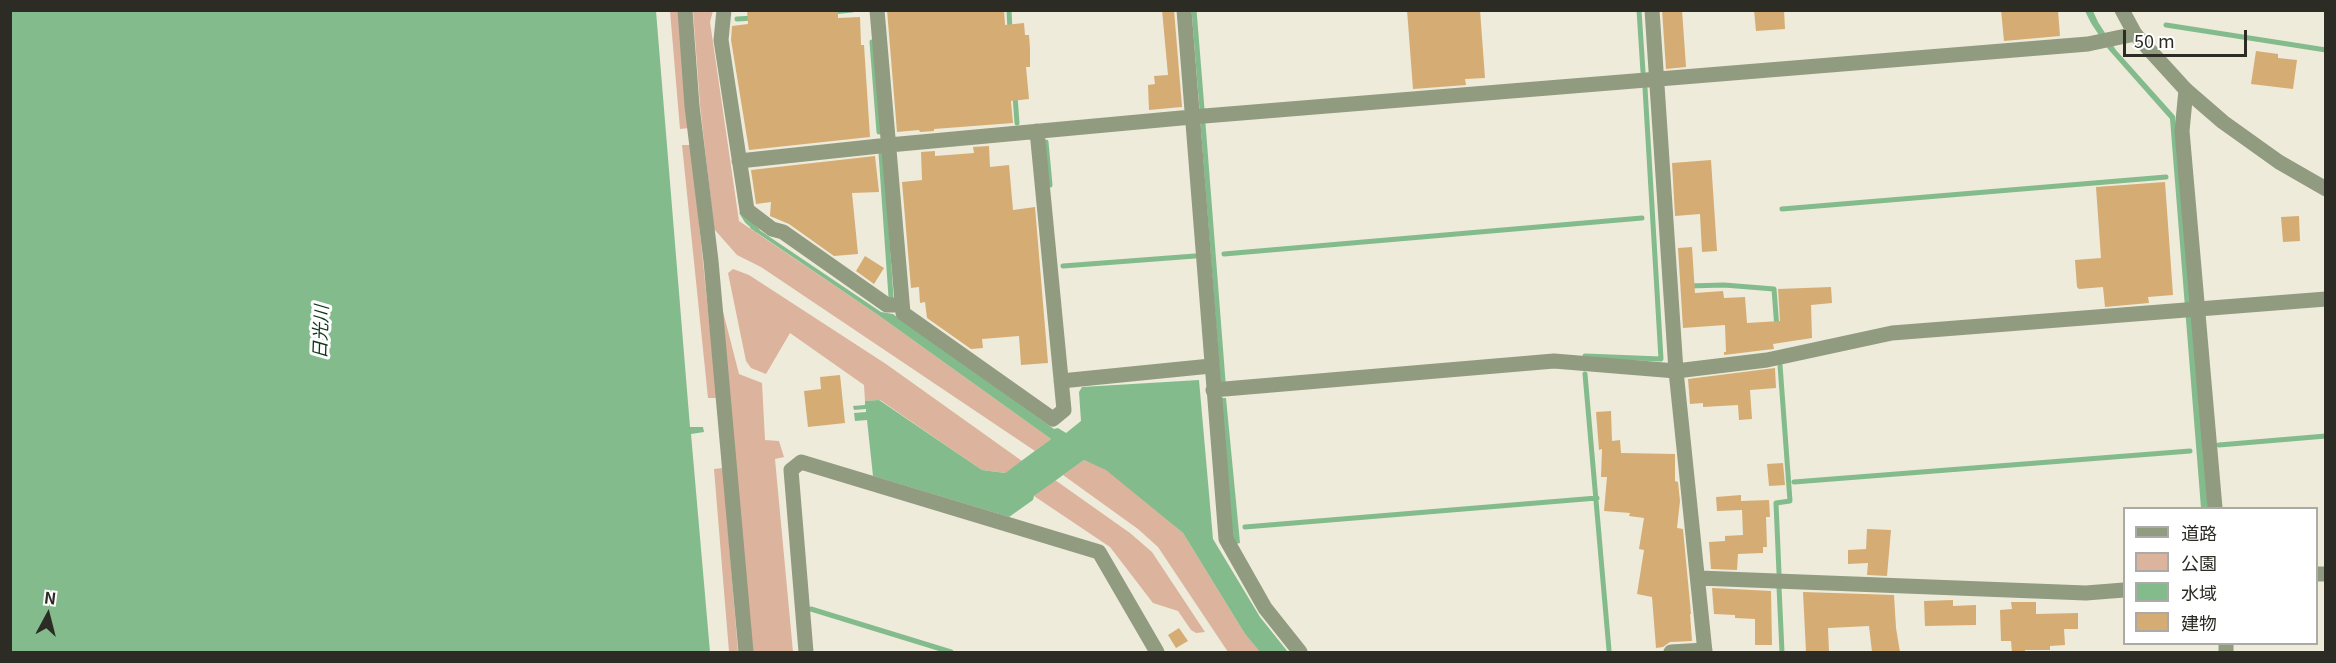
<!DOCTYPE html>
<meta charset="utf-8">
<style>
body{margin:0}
#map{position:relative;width:2336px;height:663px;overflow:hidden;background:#eeebda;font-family:Georgia,"Noto Sans JP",serif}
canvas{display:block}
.frame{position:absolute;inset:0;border:12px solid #2c2b24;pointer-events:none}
.legend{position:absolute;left:2123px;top:507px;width:195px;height:138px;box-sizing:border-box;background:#fff;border:2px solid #abaaa7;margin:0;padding:8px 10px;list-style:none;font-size:18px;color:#2c2b24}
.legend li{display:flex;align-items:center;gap:12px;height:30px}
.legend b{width:30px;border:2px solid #abaaa7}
.north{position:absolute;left:18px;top:585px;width:60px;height:60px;-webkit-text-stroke:4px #fff;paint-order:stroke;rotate:7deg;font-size:16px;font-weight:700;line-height:24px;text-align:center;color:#2c2b24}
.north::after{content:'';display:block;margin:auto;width:21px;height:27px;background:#2c2b24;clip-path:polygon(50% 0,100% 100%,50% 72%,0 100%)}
.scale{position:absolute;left:2123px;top:30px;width:124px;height:27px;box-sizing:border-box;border:3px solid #2c2b24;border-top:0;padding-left:8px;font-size:18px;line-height:21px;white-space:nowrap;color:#2c2b24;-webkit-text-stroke:4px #fff;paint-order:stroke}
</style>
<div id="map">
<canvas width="2336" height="663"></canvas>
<div class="frame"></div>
<ul class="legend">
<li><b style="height:8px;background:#919b80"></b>道路</li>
<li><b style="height:16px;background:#dcb39d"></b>公園</li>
<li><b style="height:16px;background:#84bb8c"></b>水域</li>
<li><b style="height:16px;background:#d5ac74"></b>建物</li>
</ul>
<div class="north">N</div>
<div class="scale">50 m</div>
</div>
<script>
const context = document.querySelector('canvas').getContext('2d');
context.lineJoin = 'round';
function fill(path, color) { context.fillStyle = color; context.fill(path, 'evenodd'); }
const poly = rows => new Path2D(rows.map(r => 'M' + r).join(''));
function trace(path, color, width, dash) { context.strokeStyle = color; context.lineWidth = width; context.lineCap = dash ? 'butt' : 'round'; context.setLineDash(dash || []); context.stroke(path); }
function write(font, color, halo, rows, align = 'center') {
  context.font = font + ' Georgia,"Noto Sans JP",serif'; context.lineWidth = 6; context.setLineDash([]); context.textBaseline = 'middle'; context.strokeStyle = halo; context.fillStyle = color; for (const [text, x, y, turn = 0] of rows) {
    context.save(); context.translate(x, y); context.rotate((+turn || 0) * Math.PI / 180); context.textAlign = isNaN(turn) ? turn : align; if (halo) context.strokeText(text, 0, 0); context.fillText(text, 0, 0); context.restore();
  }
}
const green = poly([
 [670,11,680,11,689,128,680,129],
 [693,11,713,11,710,22,739,221,878,315,1051,439,1035,451,761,267,737,255,714,229,700,105],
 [682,145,691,145,717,398,708,398],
 [733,269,749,275,886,364,1022,461,1005,473,982,470,880,400,865,401,864,385,790,333,766,374,751,368,746,361,728,273],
 [719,296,739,374,762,383,765,440,779,441,784,457,775,459,793,652,752,652],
 [1084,460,1106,469,1183,533,1245,634,1260,652,1228,652,1158,547,1138,529,1063,475],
 [723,468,738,652,729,652,714,469],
 [1055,480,1130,533,1152,552,1205,632,1196,633,1191,630,1178,611,1153,603,1110,547,1034,496]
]);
const water = poly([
 [10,11,656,11,690,427,703,427,704,432,691,434,710,652,11,652],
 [2085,11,2093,11,2098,22,2116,50,2175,116,2208,508,2201,508,2170,119,2108,49,2091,23],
 [752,225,881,312,893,314,1054,429,1058,428,1066,433,1081,421,1079,392,1082,387,1199,380,1213,539,1260,617,1288,652,1260,652,1245,634,1183,533,1106,470,1084,460,1034,496,1033,500,1009,517,873,476,867,420,855,421,854,413,866,412,866,409,854,410,853,406,865,405,865,401,879,400,982,470,1005,473,1051,439,878,315,750,228],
 [1221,398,1226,398,1240,543,1236,544,1231,534]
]);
const stream = poly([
 [1009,10,1010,30],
 [1194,10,1202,109],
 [1639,10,1643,72],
 [832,12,852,10],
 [737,19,754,18],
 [2166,25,2326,50],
 [872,42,879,132],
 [1015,96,1017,123],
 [1203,124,1223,381],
 [1046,142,1050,185],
 [881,153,891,297],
 [1782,209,2166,177],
 [742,213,747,221,757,230],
 [1224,254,1642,218],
 [1063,266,1195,256],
 [1688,286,1724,285,1774,289,1777,329],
 [1585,356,1661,359,1645,88],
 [1585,374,1609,650],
 [2219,445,2326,436],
 [1794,482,2190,451],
 [1245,527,1597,498],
 [1779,573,1776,503,1790,501,1780,365],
 [1779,587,1782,652],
 [811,609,951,652]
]);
const building = poly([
 [747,10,838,10,838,18,860,17,861,45,864,45,870,137,749,150,731,40,732,26,748,24],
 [887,10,1004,10,1005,25,1024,23,1025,35,1029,35,1030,48,1030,67,1026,67,1029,99,1011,101,1013,123,934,129,934,131,920,132,919,130,897,132],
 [1162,10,1174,10,1182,107,1149,110,1148,85,1155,84,1154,76,1168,75],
 [1407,10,1480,10,1485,78,1465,79,1466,85,1413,89],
 [1662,10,1682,10,1686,67,1666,69],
 [1754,10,1784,10,1785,29,1756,31],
 [2001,10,2058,10,2060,36,2004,41],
 [2256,51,2278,54,2278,58,2297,60,2293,89,2251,84],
 [989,146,990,167,1009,165,1013,210,1035,207,1048,363,1021,365,1019,336,982,339,983,348,971,349,927,318,925,302,920,303,919,287,911,288,902,182,922,180,921,152,935,151,935,156,974,153,973,147],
 [875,156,879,192,852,193,858,254,834,256,789,224,770,216,771,202,756,204,751,170],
 [1711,160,1717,251,1702,252,1700,214,1675,216,1672,163],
 [2165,182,2173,295,2148,297,2149,303,2105,307,2103,287,2079,289,2077,287,2075,260,2101,258,2096,187],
 [2299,216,2300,241,2283,242,2281,217],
 [1692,247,1695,293,1723,291,1724,298,1745,297,1747,323,1780,321,1778,289,1831,287,1832,303,1811,305,1812,338,1773,344,1774,349,1765,350,1724,355,1724,352,1726,352,1725,325,1683,328,1678,248],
 [865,256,884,268,874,284,856,271],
 [1775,368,1776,388,1750,390,1752,419,1739,420,1738,405,1703,407,1703,403,1690,404,1688,379],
 [840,375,845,423,808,427,804,391,821,389,820,377],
 [1611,411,1612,441,1620,440,1621,453,1675,454,1675,481,1678,482,1680,501,1677,528,1683,529,1691,614,1690,614,1692,641,1670,642,1663,647,1656,648,1652,597,1637,594,1644,550,1639,549,1644,518,1629,516,1630,513,1604,511,1607,477,1601,477,1602,449,1599,450,1596,412],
 [1783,463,1785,485,1769,486,1767,464],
 [1741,495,1741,501,1769,500,1770,517,1766,517,1767,547,1763,547,1763,553,1738,554,1737,570,1711,569,1709,542,1725,541,1725,536,1743,535,1742,510,1717,511,1716,497],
 [1867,529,1891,530,1887,576,1867,575,1868,563,1848,564,1848,550,1866,549],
 [1712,588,1771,591,1772,645,1755,645,1755,619,1735,618,1735,615,1714,614],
 [1803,592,1894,595,1896,628,1900,652,1872,652,1869,626,1828,628,1829,652,1806,652],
 [1953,600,1953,606,1976,605,1976,625,1925,626,1924,601],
 [2011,602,2036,602,2036,614,2078,613,2078,629,2064,629,2065,645,2050,646,2050,650,2025,650,2025,652,2012,652,2011,641,2001,641,2000,610,2012,609],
 [1179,628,1188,641,1176,648,1168,635]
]);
const minor = poly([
 [685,10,692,106,711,261,746,652],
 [724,10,721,40,747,210,772,229,783,232,887,305,902,305],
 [877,10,903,313,1053,419,1064,410,1037,131],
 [1184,10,1226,539,1265,608,1300,652],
 [1652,10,1676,371,1705,652],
 [2186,90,2182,131,2215,508],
 [739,161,889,145,1192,117,2088,44,2135,34],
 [1061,381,1211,366],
 [1213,390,1554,361,1676,371,1767,360,1892,333,2326,299],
 [2316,574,2326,574],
 [1699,578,2086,593,2124,590],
 [2226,644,2226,652],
 [806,652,791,470,801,462,1099,552,1157,652],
 [1671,652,1705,650]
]);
const tertiary = poly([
 [2122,10,2135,34,2186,90,2223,122,2279,162,2326,189]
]);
const waterNames = [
 ["日光川",320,332,-88]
];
fill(green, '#dcb39d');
fill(water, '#84bb8c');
trace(stream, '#84bb8c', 5);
fill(building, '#d5ac74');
trace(minor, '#919b80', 15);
trace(tertiary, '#919b80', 15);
write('italic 18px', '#0f3819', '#fff', waterNames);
</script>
